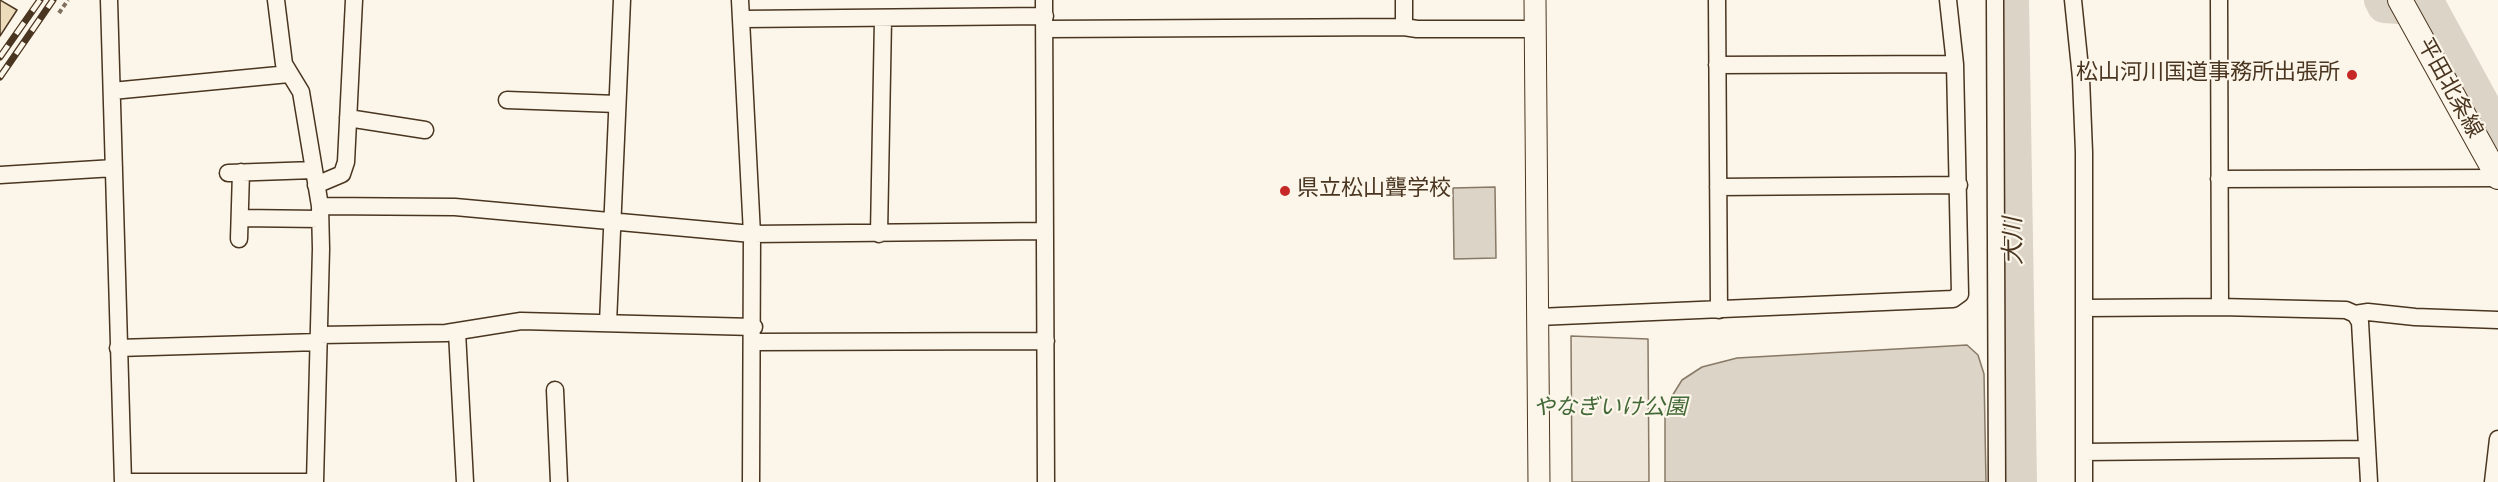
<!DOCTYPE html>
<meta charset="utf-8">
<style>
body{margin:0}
canvas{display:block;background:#fbf6e9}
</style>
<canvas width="2498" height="482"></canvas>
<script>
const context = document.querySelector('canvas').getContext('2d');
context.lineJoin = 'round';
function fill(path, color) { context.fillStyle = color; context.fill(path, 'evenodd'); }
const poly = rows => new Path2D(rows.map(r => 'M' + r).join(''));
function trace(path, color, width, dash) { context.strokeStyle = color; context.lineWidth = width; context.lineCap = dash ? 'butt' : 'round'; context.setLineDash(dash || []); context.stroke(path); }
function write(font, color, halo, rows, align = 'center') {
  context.font = font + ' Spectral,"Noto Sans JP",serif'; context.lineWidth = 4.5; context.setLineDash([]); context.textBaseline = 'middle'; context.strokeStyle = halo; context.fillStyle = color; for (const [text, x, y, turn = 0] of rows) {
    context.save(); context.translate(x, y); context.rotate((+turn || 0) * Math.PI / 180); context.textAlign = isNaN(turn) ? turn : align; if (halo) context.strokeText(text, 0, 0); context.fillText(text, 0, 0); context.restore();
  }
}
const green = poly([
 [1571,336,1648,339,1649,482,1572,482,1571,336]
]);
const water = poly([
 [1495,187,1496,258,1454,259,1453,188,1495,187],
 [1967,345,1978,355,1984,374,1986,482,1665,482,1665,413,1669,401,1682,380,1702,367,1737,358,1967,345]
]);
const river = poly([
 [2012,0,2020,482],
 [2381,0,2384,6,2431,9,2498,132]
]);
const building = poly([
 [0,0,17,10,0,36,0,0]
]);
const path = poly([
 [59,13,68,0]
]);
const minor = poly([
 [109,0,123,482],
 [276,0,284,64,301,92,320,206,321,249,315,482],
 [740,0,752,234,751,482],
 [1044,0,1046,482],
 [1404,0,1404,27],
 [1717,0,1719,310],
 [1995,0,1997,482],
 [2073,0,2081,78,2084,152,2084,482],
 [2219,0,2220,307],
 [743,19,1045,16],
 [1046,29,1404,27,1417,29,1536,29],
 [1717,65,1955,64],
 [112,91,289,74],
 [507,100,617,104],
 [348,118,425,130],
 [228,173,314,170],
 [0,175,114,168],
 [2219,179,2498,178],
 [316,185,342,174,346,162,354,0],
 [1718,187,1959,185],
 [320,206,455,207,752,234,1045,231],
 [240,218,320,219],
 [879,234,883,19],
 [239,239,241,172],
 [2084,308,2220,307,2346,310,2355,314,2360,322,2369,482],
 [2355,314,2368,312,2415,317,2498,320],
 [1538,317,1953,299,1960,294,1955,64,1948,0],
 [608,323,622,0],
 [457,332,465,482],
 [319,335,446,333,521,321,754,327],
 [754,342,1046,341],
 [118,348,319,342],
 [555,390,559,482],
 [2084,452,2367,449],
 [123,482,310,482],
 [2493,482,2498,439]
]);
const tertiary = poly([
 [1535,0,1539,482]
]);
const secondary = poly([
 [2400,0,2498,177]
]);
const rail = poly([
 [0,57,40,0],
 [0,77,53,0]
]);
const markers = [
 [2352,75,6,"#c62828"],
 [1285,191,6,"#c62828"]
];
const poiNames = [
 ["松山河川国道事務所出張所",2340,75],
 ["県立松山聾学校",1297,191,"left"]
];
const streetNames = [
 ["平田北条線",2448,89,61]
];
const parkNames = [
 ["やなぎいけ公園",1610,410]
];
const waterNames = [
 ["大川",2016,241,-91]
];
fill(green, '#ede6d9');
trace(green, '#887966', 1.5);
fill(water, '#dcd4c6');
trace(water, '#887966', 1.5);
trace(river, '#dcd4c6', 34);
fill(building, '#ecdcbc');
trace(building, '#4a3520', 1.5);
trace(minor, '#4a3520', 19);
trace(tertiary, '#4a3520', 23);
trace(secondary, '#4a3520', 26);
trace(path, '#7f6f5c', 4, [4.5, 3]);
trace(minor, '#fbf6e9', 16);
trace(tertiary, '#fbf6e9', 21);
trace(secondary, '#fbf6e9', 24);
trace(rail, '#4a3520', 7);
trace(rail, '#fbf6e9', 4.5, [14]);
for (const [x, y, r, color] of markers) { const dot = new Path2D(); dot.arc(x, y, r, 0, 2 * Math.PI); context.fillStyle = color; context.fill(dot); trace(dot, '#fbf6e9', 2); }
write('22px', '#4a3520', '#fbf6e9', poiNames, 'right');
write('22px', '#4a3520', '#fbf6e9', streetNames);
write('italic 22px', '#436837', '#fbf6e9', parkNames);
write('italic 24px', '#4a3520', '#fbf6e9', waterNames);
</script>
